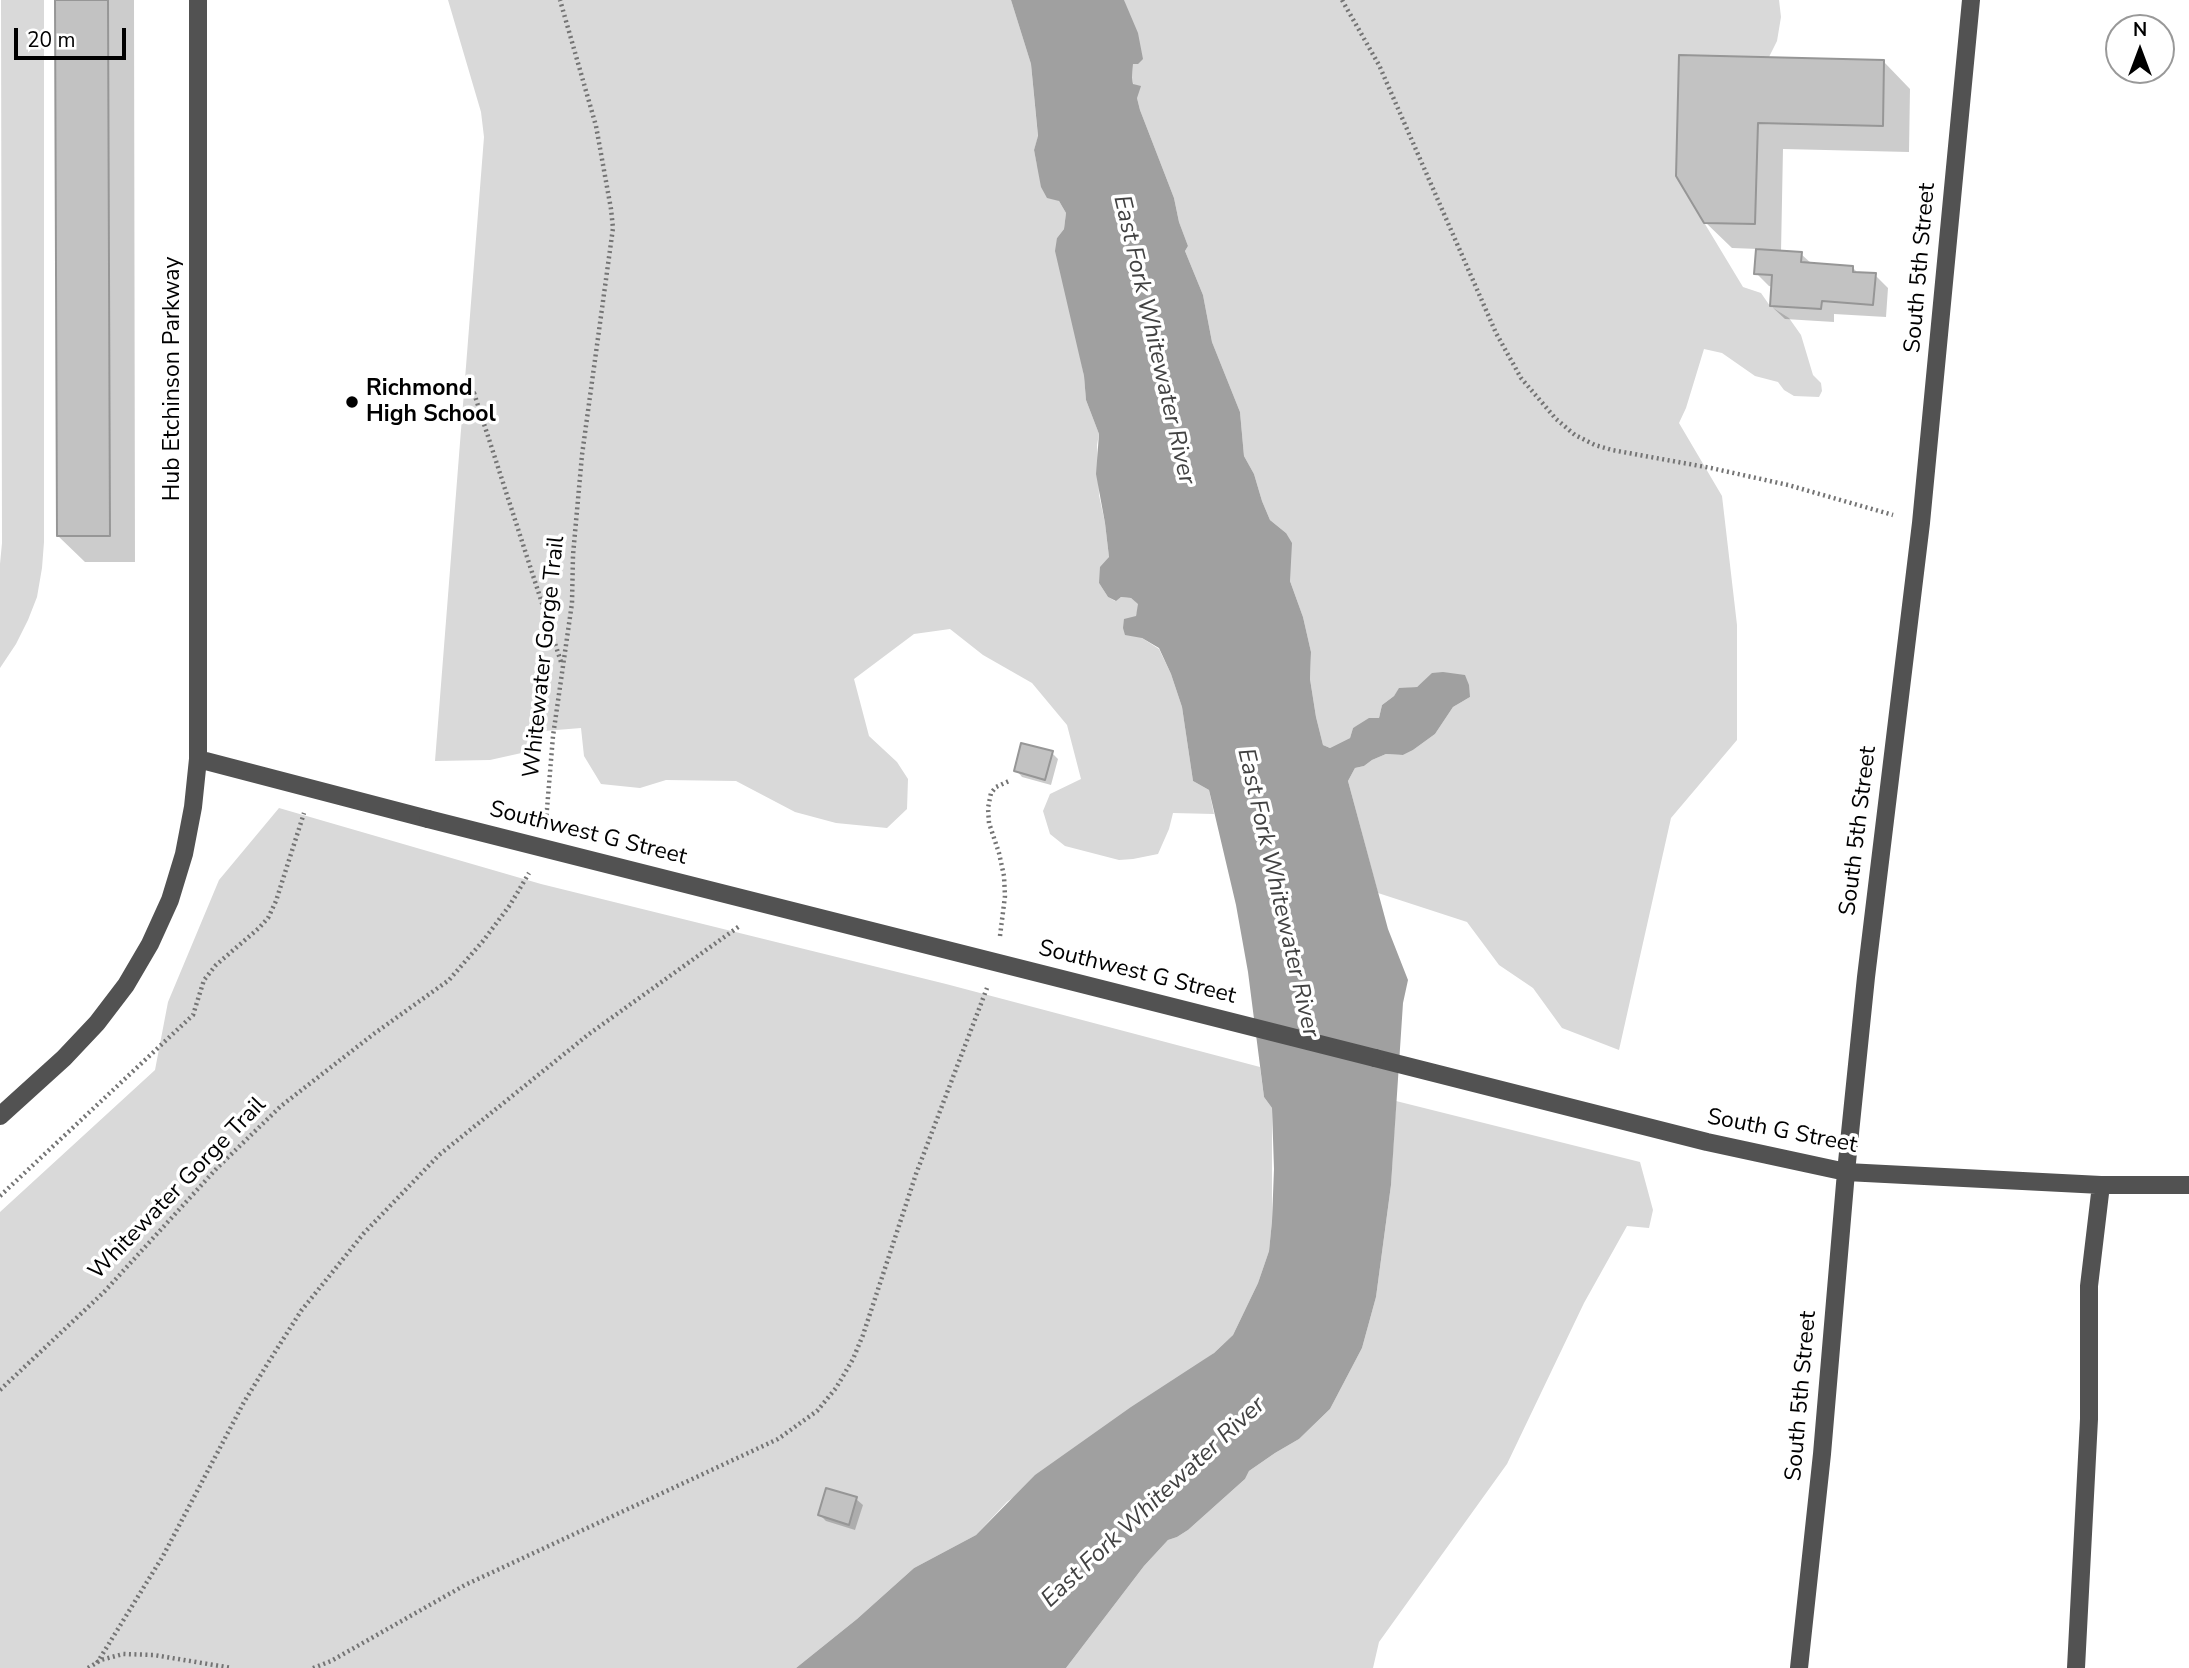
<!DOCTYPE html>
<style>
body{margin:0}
#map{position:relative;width:2189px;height:1668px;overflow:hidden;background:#fff;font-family:"Nunito Sans",sans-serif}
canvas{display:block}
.north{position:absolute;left:2105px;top:14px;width:70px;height:70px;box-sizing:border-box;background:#fff;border:2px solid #999;border-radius:50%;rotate:0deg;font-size:19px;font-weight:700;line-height:28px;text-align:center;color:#000}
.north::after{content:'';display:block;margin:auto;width:24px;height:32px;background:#000;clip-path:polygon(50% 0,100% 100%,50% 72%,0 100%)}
.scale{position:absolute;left:14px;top:28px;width:112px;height:32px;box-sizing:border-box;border:4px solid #000;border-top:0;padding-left:9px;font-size:21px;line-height:24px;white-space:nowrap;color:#000;-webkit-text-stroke:5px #fff;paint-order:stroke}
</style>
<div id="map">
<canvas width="2189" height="1668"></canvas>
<div class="north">N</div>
<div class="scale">20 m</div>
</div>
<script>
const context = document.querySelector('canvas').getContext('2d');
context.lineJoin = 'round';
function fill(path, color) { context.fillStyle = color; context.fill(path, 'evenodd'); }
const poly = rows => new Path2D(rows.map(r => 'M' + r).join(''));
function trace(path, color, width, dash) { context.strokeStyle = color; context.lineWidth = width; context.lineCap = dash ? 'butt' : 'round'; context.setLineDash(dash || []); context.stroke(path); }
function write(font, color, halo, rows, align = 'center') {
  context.font = font + ' "Nunito Sans",sans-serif'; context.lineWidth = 7; context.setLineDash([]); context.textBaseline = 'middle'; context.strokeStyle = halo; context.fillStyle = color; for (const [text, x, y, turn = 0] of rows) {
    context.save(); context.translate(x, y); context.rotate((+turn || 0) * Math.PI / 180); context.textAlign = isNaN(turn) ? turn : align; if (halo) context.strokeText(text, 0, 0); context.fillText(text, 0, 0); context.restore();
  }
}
const green = poly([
 [1,0,44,0,44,542,42,568,37,597,28,620,16,644,0,668,0,564,2,543],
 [448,0,1011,0,1031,64,1038,137,1034,150,1037,165,1055,198,1059,201,1066,213,1064,229,1057,238,1084,376,1086,400,1099,434,1097,445,1099,495,1105,523,1109,557,1099,583,1108,597,1115,601,1121,597,1131,598,1139,604,1136,616,1142,638,1159,649,1171,674,1182,707,1193,781,1209,790,1214,814,1173,813,1169,829,1158,854,1133,859,1119,860,1065,846,1050,834,1043,811,1050,794,1081,779,1067,725,1032,683,983,655,950,629,914,634,854,679,869,736,897,762,908,779,907,809,887,828,836,823,795,812,736,781,666,780,640,788,601,784,584,756,581,728,544,731,535,750,490,760,435,761,484,137,481,112],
 [1124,0,1779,0,1781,17,1777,41,1769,57,1679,56,1676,176,1743,287,1761,293,1770,306,1789,318,1801,335,1813,375,1821,383,1822,391,1819,397,1794,396,1784,390,1778,382,1755,376,1722,353,1704,349,1686,408,1679,423,1722,496,1737,625,1737,740,1671,818,1619,1050,1562,1028,1533,988,1499,965,1467,922,1378,893,1348,781,1355,768,1364,766,1372,760,1386,754,1403,755,1413,750,1435,734,1453,707,1470,697,1432,674,1417,687,1399,689,1394,696,1382,705,1379,718,1353,728,1350,738,1330,748,1323,745,1316,717,1310,679,1311,652,1303,617,1290,581,1286,533,1270,520,1262,501,1254,474,1244,456,1240,412,1212,342,1203,295,1185,251,1188,246,1179,222,1174,198,1140,110,1132,79,1133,64],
 [279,808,541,884,946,984,1260,1067,1264,1097,1272,1108,1272,1221,1269,1251,1258,1283,1233,1335,1214,1353,1007,1502,976,1535,914,1568,857,1619,796,1668,0,1668,0,1212,155,1070,168,1002,219,880],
 [826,1488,857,1497,849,1524,818,1515],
 [1396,1101,1640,1162,1653,1210,1649,1228,1627,1226,1584,1303,1507,1464,1379,1642,1373,1668,1066,1668,1144,1566,1168,1540,1177,1537,1188,1530,1245,1479,1249,1471,1275,1453,1299,1439,1330,1409,1362,1348,1376,1297,1391,1185]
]);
const water = poly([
 [1011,0,1124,0,1138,33,1143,59,1138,64,1133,64,1132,78,1133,84,1141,86,1137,98,1140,110,1174,198,1179,222,1188,246,1185,251,1203,295,1212,342,1240,412,1244,456,1254,474,1262,501,1270,520,1286,533,1292,543,1290,581,1303,617,1311,652,1310,679,1316,717,1323,745,1330,748,1350,738,1353,728,1369,718,1379,718,1382,705,1394,696,1399,688,1417,687,1432,673,1443,672,1465,675,1469,685,1470,697,1453,707,1435,734,1413,750,1403,755,1386,754,1372,760,1364,766,1355,768,1348,781,1388,929,1408,980,1403,1003,1391,1185,1376,1297,1362,1348,1330,1409,1299,1439,1275,1453,1249,1471,1245,1479,1188,1530,1177,1537,1168,1540,1144,1566,1066,1668,796,1668,857,1619,914,1568,976,1535,1035,1475,1131,1407,1214,1353,1233,1335,1258,1283,1269,1251,1272,1221,1274,1169,1272,1108,1264,1097,1248,972,1236,905,1209,790,1193,781,1182,707,1171,674,1159,648,1142,638,1125,635,1123,628,1124,619,1136,616,1138,604,1131,598,1121,597,1116,601,1108,597,1099,583,1100,567,1109,557,1105,523,1096,474,1099,434,1086,400,1084,376,1055,251,1057,238,1064,229,1066,213,1059,201,1047,198,1041,187,1034,150,1038,136,1031,64]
]);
const shadow = poly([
 [57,0,134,0,135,562,85,562,58,536],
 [1680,57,1884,62,1910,89,1909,152,1783,149,1781,252,1801,254,1812,264,1852,267,1859,274,1875,275,1888,288,1886,317,1834,314,1834,322,1785,319,1771,306,1773,287,1769,286,1756,273,1758,249,1732,248,1705,222],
 [1052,753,1058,759,1051,785,1022,777,1016,770],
 [856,1499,863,1505,855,1530,826,1521,820,1515]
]);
const building = poly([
 [55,0,108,0,110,536,57,536,55,0],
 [1679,55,1884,60,1883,126,1758,123,1755,224,1704,223,1676,176,1679,55],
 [1756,249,1802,252,1801,262,1853,266,1853,272,1876,273,1873,305,1822,301,1821,309,1770,306,1772,275,1754,274,1756,249],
 [1021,743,1053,751,1045,780,1014,771,1021,743],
 [826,1488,857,1497,849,1525,818,1515,826,1488]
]);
const path = poly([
 [1342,0,1379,65,1496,333,1521,378,1556,419,1575,435,1595,445,1612,450,1711,468,1788,485,1893,515],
 [452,391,474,393,562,665],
 [546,821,553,736,572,603,573,555,582,455,613,228,611,209,596,126,560,0],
 [1000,936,1005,896,1004,876,999,853,989,823,988,808,991,793,996,787,1009,781],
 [0,1196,193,1015,204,980,216,965,259,928,268,918,276,901,304,813],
 [0,1390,104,1292,217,1168,281,1106,375,1033,449,980,483,941,510,905,529,873],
 [97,1663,163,1556,244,1402,268,1363,301,1311,364,1233,439,1155,589,1034,741,925],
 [88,1668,101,1660,123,1654,154,1655,232,1668],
 [313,1668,331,1661,465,1585,778,1439,817,1411,836,1388,853,1359,863,1335,916,1174,987,988]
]);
const minor = poly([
 [198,759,428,819],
 [1375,1058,1707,1142,1846,1172,2101,1185,2189,1185],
 [0,1116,64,1058,97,1023,126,985,150,944,170,900,184,854,193,807,198,759,198,0],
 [1799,1668,1822,1454,1846,1172,1866,977,1921,523,1971,0],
 [2076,1668,2089,1419,2089,1286,2101,1185]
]);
const minorBridge = poly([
 [428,819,1375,1058]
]);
const markers = [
 [352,402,7,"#000"]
];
const streetNames = [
 ["South 5th Street",1921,268,-85],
 ["Hub Etchinson Parkway",173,379,-90],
 ["Whitewater Gorge Trail",545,657,-84],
 ["South 5th Street",1859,831,-83],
 ["Southwest G Street",588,834,14],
 ["Southwest G Street",1137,973,14],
 ["South G Street",1782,1132,11],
 ["Whitewater Gorge Trail",178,1189,-46],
 ["South 5th Street",1802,1396,-85]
];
const poiNames = [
 ["Richmond",366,389],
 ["High School",366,415]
];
const waterNames = [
 ["East Fork Whitewater River",1153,340,77],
 ["East Fork Whitewater River",1277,893,77],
 ["East Fork Whitewater River",1154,1503,-43]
];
fill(green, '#d9d9d9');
fill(water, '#a0a0a0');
fill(shadow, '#0003');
fill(building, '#c2c2c2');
trace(building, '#969696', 2);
trace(path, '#747474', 4.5, [2, 3.5]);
trace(minor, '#525252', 18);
trace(minorBridge, '#525252', 18);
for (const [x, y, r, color] of markers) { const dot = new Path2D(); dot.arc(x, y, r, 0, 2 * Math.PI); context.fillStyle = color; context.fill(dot); trace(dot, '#fff', 2.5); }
write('23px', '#000', '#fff', streetNames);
write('bold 23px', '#000', '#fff', poiNames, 'left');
write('italic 24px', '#414141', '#fff', waterNames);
</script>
